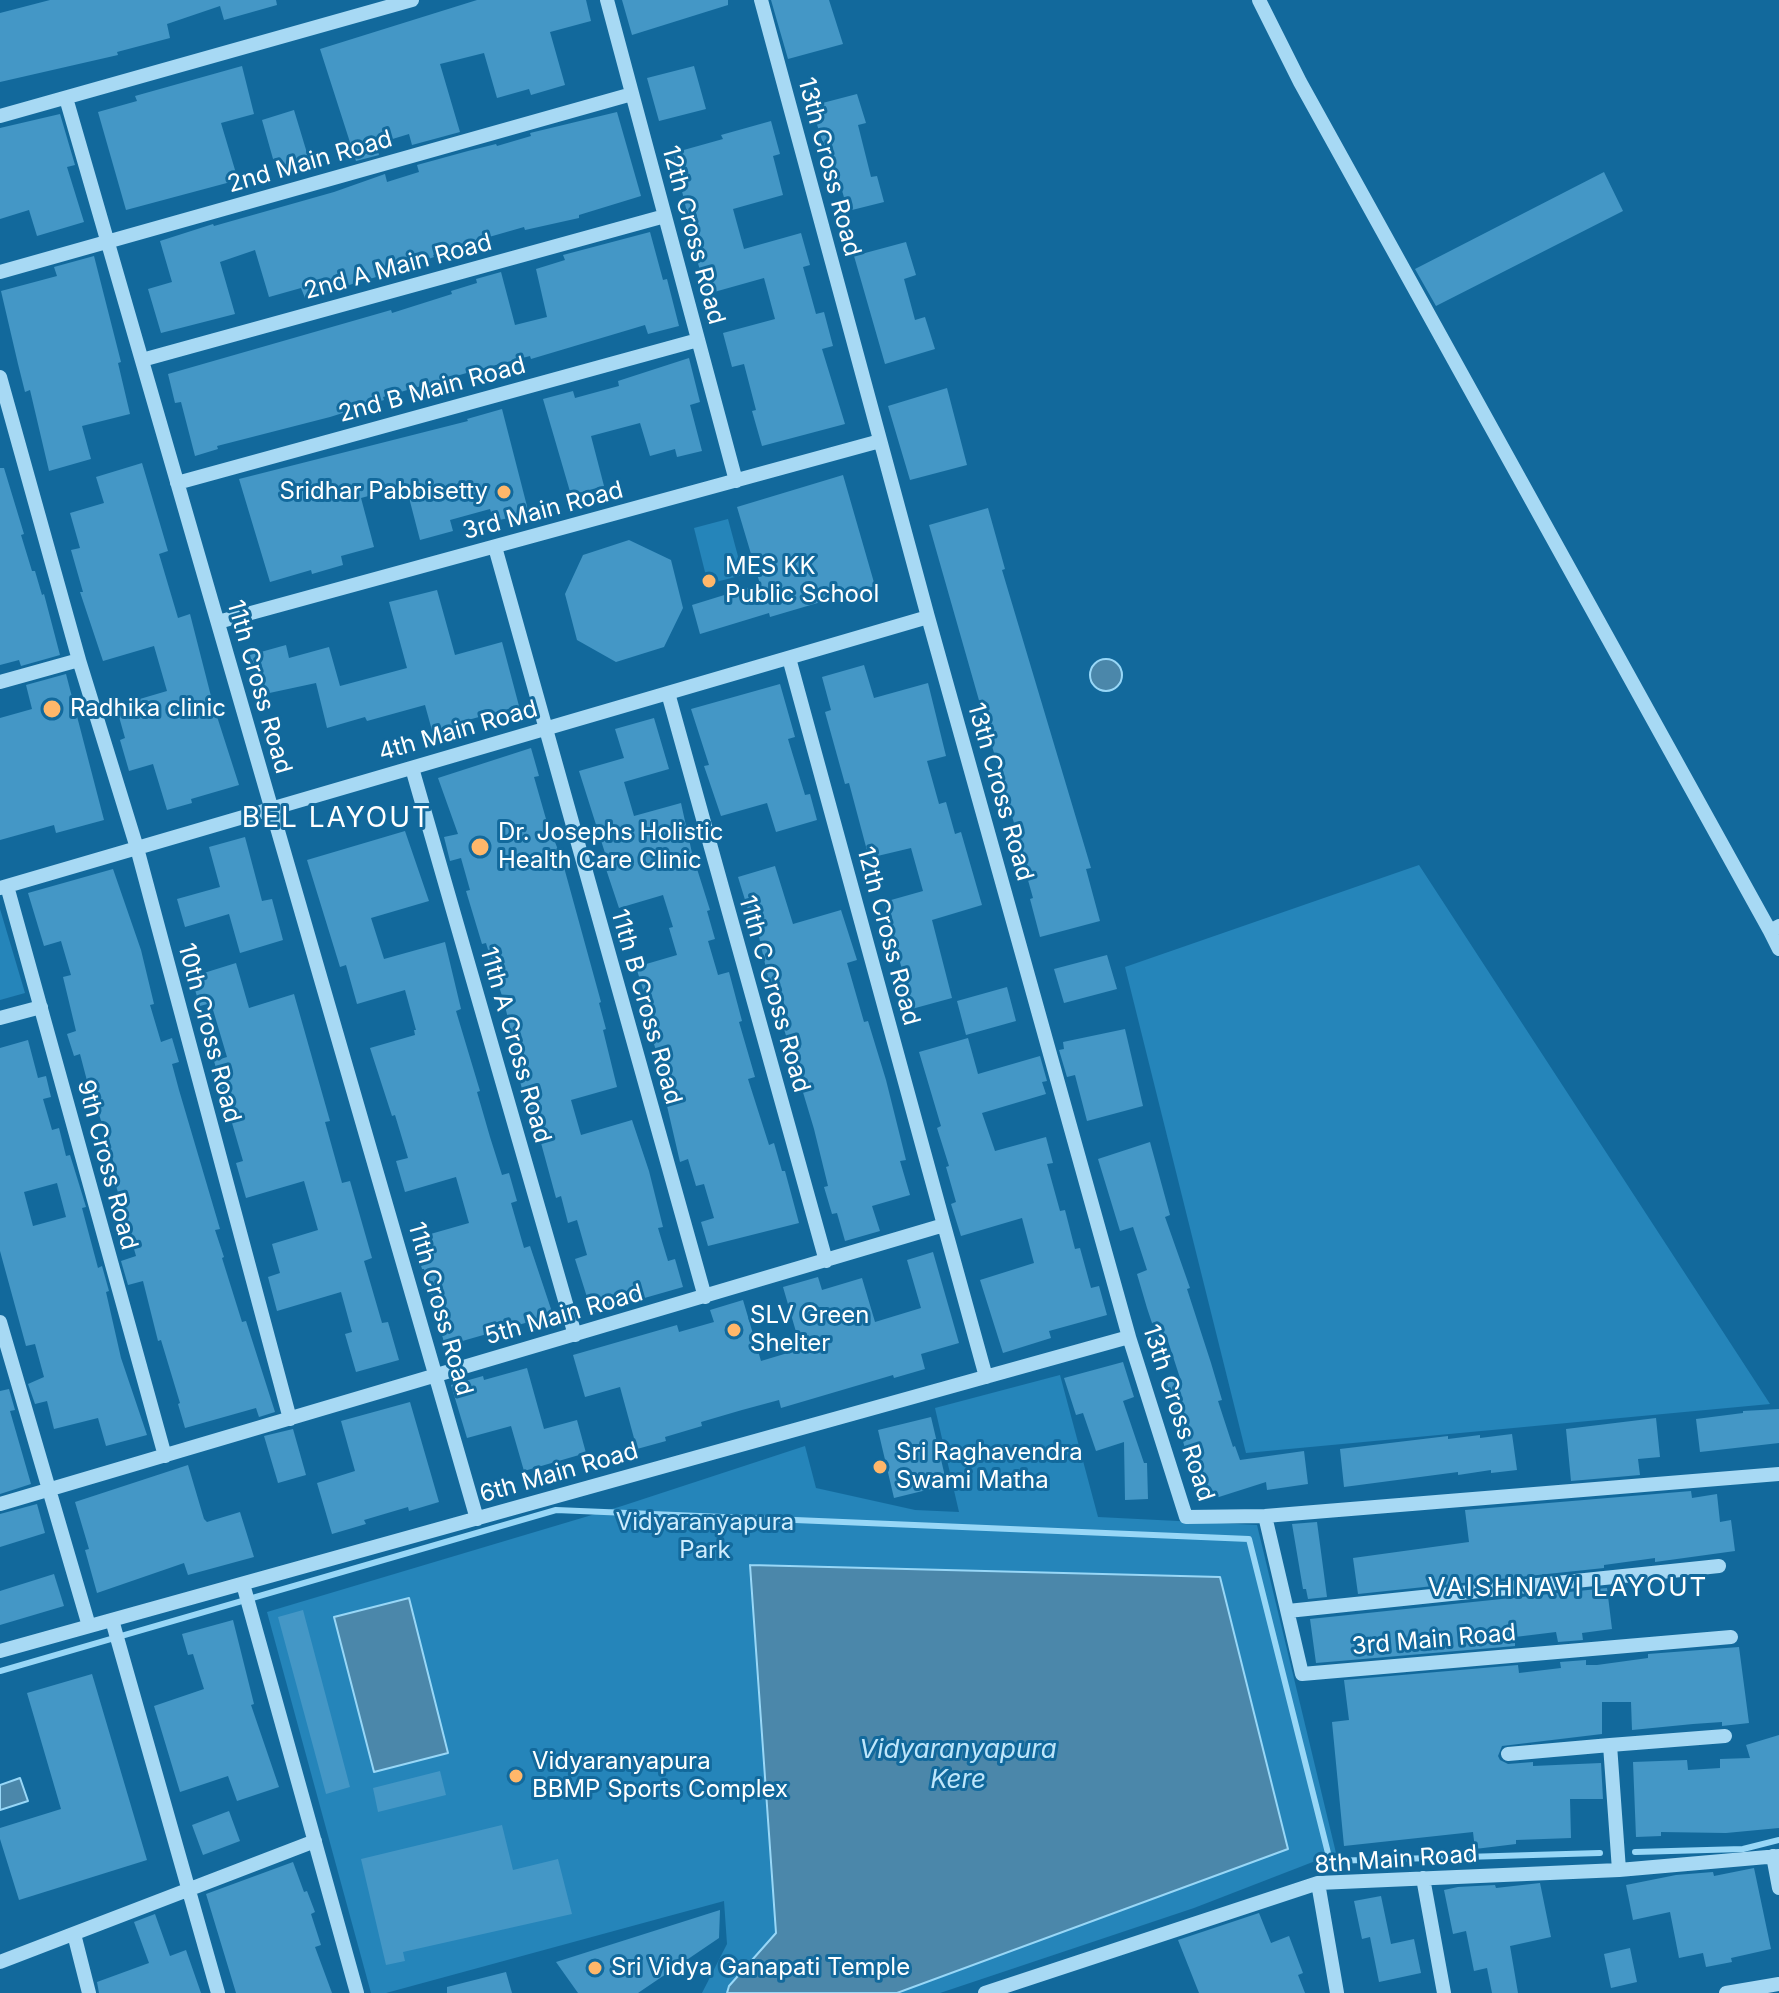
<!DOCTYPE html>
<style>
body{margin:0}
canvas{display:block;background:#12699c}
</style>
<canvas width="1779" height="1993"></canvas>
<script>
const context = document.querySelector('canvas').getContext('2d');
context.lineJoin = 'round';
function fill(path, color) { context.fillStyle = color; context.fill(path, 'evenodd'); }
const poly = rows => new Path2D(rows.map(r => 'M' + r).join(''));
function trace(path, color, width, dash) { context.strokeStyle = color; context.lineWidth = width; context.lineCap = dash ? 'butt' : 'round'; context.setLineDash(dash || []); context.stroke(path); }
function write(font, color, halo, rows, align = 'center') {
  context.font = font + ' Inter,sans-serif'; context.lineWidth = 6; context.setLineDash([]); context.textBaseline = 'middle'; context.strokeStyle = halo; context.fillStyle = color; for (const [text, x, y, turn = 0] of rows) {
    context.save(); context.translate(x, y); context.rotate((+turn || 0) * Math.PI / 180); context.textAlign = isNaN(turn) ? turn : align; if (halo) context.strokeText(text, 0, 0); context.fillText(text, 0, 0); context.restore();
  }
}
const green = poly([
 [728,519,743,575,708,584,694,528],
 [1419,865,1770,1404,1246,1453,1125,967],
 [0,909,25,993,0,1000],
 [1060,1375,1098,1517,1257,1525,1336,1853,1194,1908,940,1993,897,1993,1288,1849,750,1565,776,1933,729,1985,727,1993,702,1993,727,1944,724,1901,386,1993,371,1993,267,1612,622,1506,805,1446,816,1488,915,1510,959,1512,935,1408]
]);
const water = poly([
 '1090 675a16 16 0 1 1 32 0a16 16 0 1 1-32 0Z',
 [750,1565,1220,1577,1288,1849,897,1993,727,1993,729,1986,776,1933,750,1565],
 [409,1598,448,1753,374,1772,334,1617,409,1598],
 [20,1778,28,1801,0,1810,0,1785,20,1778]
]);
const stream = poly([
 [0,1671,556,1510,1249,1539,1330,1861,1600,1853],
 [1635,1852,1743,1849,1779,1840]
]);
const building = poly([
 [50,0,276,0,277,5,224,20,220,6,167,24,170,38,117,52,118,55,0,82,0,13],
 [477,0,586,0,591,21,550,32,565,85,531,95,529,89,497,98,484,53,440,64,460,132,412,145,409,134,376,144,379,155,356,161,320,49],
 [622,0,728,0,728,5,632,35],
 [771,0,829,0,843,44,788,59],
 [242,66,254,114,221,123,238,180,126,210,98,112,137,101,135,96],
 [694,66,706,109,659,121,647,78],
 [857,94,866,123,858,125,871,177,877,176,884,202,848,211,836,170,832,171,811,106],
 [294,110,310,163,277,173,262,120],
 [617,112,641,196,579,215,579,218,525,230,524,227,489,237,433,255,434,257,383,275,305,298,301,288,269,297,255,250,220,262,235,314,161,333,148,289,172,282,160,241,213,224,214,226,334,192,385,174,387,182,419,172,417,165,468,151,496,144,497,146,531,136,530,133],
 [60,114,75,165,67,167,84,222,37,236,29,210,0,219,0,128],
 [771,121,780,154,773,156,783,195,733,209,744,249,801,233,810,265,803,267,816,314,824,312,833,346,822,349,845,424,762,446,752,411,756,410,744,364,732,367,723,333,775,319,764,278,707,294,687,226,690,225,673,153,723,139,721,135],
 [1604,172,1623,211,1436,306,1415,269],
 [650,232,663,280,667,279,679,326,648,334,645,325,531,359,530,356,477,370,383,397,384,400,330,417,217,446,218,449,195,456,181,402,175,403,168,374,391,310,392,313,452,294,451,291,477,283,476,279,501,272,515,325,547,317,536,269,565,260,563,255],
 [906,242,916,275,904,279,915,320,925,317,935,349,885,364,854,256],
 [94,256,121,362,118,363,130,414,82,426,91,459,49,471,30,390,25,392,18,364,1,291,57,276,54,267],
 [689,358,700,402,690,405,702,451,677,457,675,449,650,456,640,423,591,436,604,486,571,495,543,399,573,391,575,398,619,386,618,381],
 [947,388,967,465,910,480,888,406],
 [502,409,529,514,494,521,490,509,450,520,453,531,420,540,406,486,361,498,374,547,341,556,343,565,312,574,311,570,270,582,239,479,468,421,467,419],
 [142,463,168,551,159,554,178,618,190,614,213,704,239,785,191,799,192,803,167,810,153,764,129,771,120,740,125,738,116,706,167,691,154,646,103,661,80,592,83,592,71,550,80,548,70,513,104,503,96,477],
 [0,468,4,468,24,534,21,535,32,571,35,571,42,595,44,594,60,655,21,666,19,660,0,665],
 [843,475,875,586,770,617,769,613,700,634,692,605,760,584,737,507],
 [988,508,1005,569,1002,570,1091,868,1086,869,1100,921,1040,937,1030,899,1033,898,1012,823,1014,823,929,525],
 [629,540,671,560,683,608,664,647,616,662,577,640,565,594,583,555],
 [437,590,455,655,502,642,519,706,468,720,469,724,433,734,425,705,367,721,365,717,327,728,316,683,260,695,250,655,286,645,289,658,329,647,340,686,407,668,389,602],
 [864,665,874,698,928,683,946,756,927,761,939,804,946,802,955,834,961,832,982,905,932,920,952,998,908,1010,898,979,904,977,884,902,923,891,911,848,869,858,849,783,845,784,825,712,831,710,822,677],
 [66,674,104,820,56,833,54,825,0,840,0,718,32,709,26,685],
 [780,684,795,737,788,739,805,795,810,794,817,820,776,832,767,803,721,816,704,766,709,765,691,709],
 [654,718,669,769,624,782,634,816,681,803,692,853,710,910,707,911,715,939,708,941,718,975,729,972,742,1021,739,1022,755,1077,748,1079,769,1145,774,1143,782,1171,785,1171,799,1223,708,1246,701,1222,714,1218,704,1184,696,1186,688,1159,680,1162,667,1106,672,1104,648,1024,642,997,645,996,636,967,677,955,669,928,673,927,663,895,619,908,601,854,605,853,579,771,624,758,615,729],
 [531,748,539,776,534,777,546,819,562,860,601,1002,599,1003,606,1029,603,1030,617,1087,571,1100,581,1135,632,1120,649,1171,663,1227,658,1228,668,1261,675,1259,683,1287,592,1313,575,1259,587,1255,577,1220,568,1223,561,1196,556,1198,532,1110,528,1111,522,1089,515,1061,518,1060,505,1006,486,943,482,944,466,891,470,890,461,858,450,861,444,837,458,834,438,778],
 [405,831,429,901,371,918,384,959,445,942,461,1009,456,1011,480,1091,477,1092,490,1137,502,1175,509,1173,517,1201,511,1203,524,1248,530,1246,553,1315,445,1346,424,1269,422,1269,413,1239,469,1223,456,1177,405,1192,396,1161,408,1158,395,1115,392,1116,370,1048,415,1035,414,1030,416,1030,405,990,357,1004,346,965,340,967,307,860],
 [245,837,262,901,272,899,283,940,240,953,229,914,185,927,177,899,220,887,209,847],
 [775,866,793,924,841,910,857,960,847,963,864,1022,868,1021,886,1080,906,1160,900,1161,910,1195,872,1206,880,1231,845,1241,837,1213,832,1214,824,1187,828,1186,814,1129,781,1019,788,1017,778,983,770,986,757,928,754,929,738,877],
 [113,869,141,950,154,1004,150,1005,161,1042,172,1038,179,1062,172,1064,179,1090,220,1229,215,1230,224,1257,222,1258,242,1322,246,1321,275,1412,259,1417,256,1408,185,1428,178,1404,180,1403,161,1340,158,1341,143,1281,128,1285,121,1261,136,1256,113,1175,117,1174,99,1114,96,1115,80,1054,74,1056,67,1034,76,1031,63,977,71,975,61,941,44,946,28,893],
 [1107,955,1117,989,1064,1003,1054,969],
 [236,963,249,1008,294,994,330,1121,325,1122,342,1183,350,1181,372,1258,364,1261,382,1323,388,1322,399,1360,356,1372,345,1334,352,1332,341,1292,277,1311,268,1277,280,1273,272,1244,318,1230,304,1181,246,1198,236,1163,243,1161,214,1061,227,1057,211,1003,200,1006,191,977],
 [1007,987,1016,1021,966,1035,957,1001],
 [1125,1029,1143,1106,1087,1121,1075,1075,1067,1077,1059,1050,1064,1049,1063,1042],
 [968,1038,978,1074,1040,1056,1047,1081,1042,1082,1046,1094,982,1113,995,1151,1046,1137,1053,1163,1047,1164,1060,1211,1065,1210,1075,1249,1080,1248,1091,1288,1099,1286,1107,1315,1049,1331,1051,1338,1003,1353,980,1280,1034,1263,1022,1218,961,1236,951,1204,956,1202,946,1167,949,1166,937,1128,941,1126,919,1052],
 [28,1040,38,1078,46,1076,51,1097,43,1099,52,1130,59,1128,66,1156,70,1155,79,1184,86,1207,82,1208,98,1268,102,1266,109,1291,106,1292,121,1358,147,1435,106,1446,98,1418,54,1429,47,1401,35,1404,28,1384,44,1377,35,1344,26,1346,0,1251,0,1048],
 [57,1183,66,1217,33,1226,24,1192],
 [1150,1142,1170,1215,1165,1217,1190,1288,1187,1289,1211,1363,1222,1400,1218,1401,1233,1447,1235,1446,1240,1460,1304,1451,1308,1484,1267,1490,1266,1482,1200,1503,1167,1383,1180,1378,1167,1338,1158,1341,1147,1308,1137,1274,1147,1270,1133,1227,1120,1231,1098,1159],
 [933,1252,959,1343,921,1354,925,1369,894,1378,893,1375,781,1408,779,1400,742,1410,701,1422,702,1426,665,1437,666,1441,637,1449,620,1387,585,1397,573,1355,677,1325,679,1332,714,1322,710,1310,743,1300,761,1361,801,1349,783,1287,818,1277,822,1290,862,1278,875,1322,921,1308,907,1260],
 [1123,1362,1134,1397,1123,1401,1144,1463,1147,1463,1148,1499,1125,1500,1124,1442,1096,1451,1083,1413,1076,1415,1064,1378],
 [527,1368,544,1429,577,1420,586,1453,524,1471,511,1426,467,1438,451,1385,483,1376,484,1380],
 [9,1389,15,1410,10,1411,31,1484,0,1494,0,1391],
 [410,1402,439,1502,409,1511,408,1507,364,1520,366,1524,332,1534,317,1483,355,1471,341,1421],
 [1779,1409,1779,1443,1700,1452,1696,1419,1743,1413,1743,1411],
 [931,1417,947,1485,894,1498,878,1430],
 [1656,1418,1660,1457,1638,1459,1640,1475,1571,1481,1566,1429],
 [293,1429,306,1475,278,1483,264,1436],
 [1512,1434,1517,1470,1491,1473,1491,1470,1458,1475,1458,1472,1344,1487,1340,1449,1448,1436,1448,1439,1480,1435,1480,1438],
 [188,1465,204,1519,207,1522,240,1512,254,1557,188,1575,184,1563,97,1593,85,1550,89,1549,75,1502],
 [1691,1491,1692,1498,1717,1494,1720,1522,1731,1520,1735,1551,1655,1562,1655,1558,1604,1565,1604,1568,1358,1594,1353,1558,1469,1542,1465,1510],
 [37,1504,45,1533,0,1547,0,1514],
 [1317,1522,1327,1597,1308,1599,1306,1589,1303,1589,1292,1524],
 [54,1574,64,1606,0,1625,0,1591],
 [1607,1588,1612,1629,1582,1633,1583,1640,1558,1642,1556,1632,1515,1637,1515,1646,1316,1663,1310,1619],
 [303,1610,350,1787,326,1794,278,1617],
 [233,1620,254,1704,251,1705,279,1787,237,1801,228,1776,180,1792,154,1706,204,1689,193,1654,188,1655,182,1634],
 [1739,1647,1749,1723,1722,1726,1722,1722,1693,1724,1632,1730,1631,1702,1602,1702,1602,1734,1502,1746,1498,1756,1500,1760,1508,1764,1533,1762,1533,1766,1601,1763,1603,1799,1570,1799,1571,1838,1516,1840,1516,1844,1475,1849,1473,1832,1344,1846,1332,1722,1349,1720,1344,1680,1518,1665,1519,1673,1561,1668,1560,1662,1586,1660,1586,1665,1597,1665,1648,1658,1648,1654],
 [92,1674,147,1860,19,1900,0,1839,0,1828,61,1809,27,1693],
 [1779,1735,1779,1828,1726,1833,1661,1832,1661,1836,1636,1837,1633,1762,1687,1760,1688,1770,1720,1768,1720,1759,1750,1758,1746,1745],
 [440,1771,446,1795,378,1812,373,1788],
 [229,1811,240,1841,203,1855,192,1825],
 [502,1825,513,1870,558,1859,572,1914,403,1952,405,1961,386,1965,361,1859],
 [293,1862,304,1892,307,1891,315,1912,311,1914,321,1945,315,1947,332,1993,236,1993,206,1894],
 [1754,1868,1771,1949,1731,1958,1732,1962,1706,1967,1703,1953,1679,1958,1670,1912,1633,1920,1626,1885,1676,1875,1713,1872,1714,1876],
 [1540,1883,1551,1937,1510,1946,1518,1993,1492,1993,1487,1968,1474,1971,1466,1931,1453,1934,1444,1890,1458,1887,1495,1885,1496,1888],
 [1381,1896,1391,1944,1414,1939,1421,1973,1379,1982,1370,1937,1362,1939,1354,1901],
 [720,1910,719,1938,638,1993,578,1993,556,1962],
 [1259,1913,1271,1943,1289,1936,1303,1973,1298,1975,1305,1993,1199,1993,1178,1940],
 [155,1914,170,1956,186,1950,201,1993,99,1993,97,1982,149,1963,134,1922],
 [1630,1948,1637,1982,1611,1988,1604,1954],
 [506,1972,512,1993,447,1993,447,1987]
]);
const minor = poly([
 [607,0,736,481],
 [761,0,928,617,1129,1337,1186,1517,1265,1516,1779,1474],
 [1259,0,1300,82,1770,931],
 [66,98,477,1519],
 [0,116,412,0],
 [0,272,632,94],
 [142,360,665,216],
 [0,377,79,660,137,848,290,1419],
 [177,483,698,340],
 [495,547,705,1297],
 [218,622,880,441],
 [789,658,944,1225],
 [0,682,79,660],
 [668,693,826,1261],
 [412,768,575,1335],
 [7,886,165,1456],
 [0,888,928,617],
 [1779,926,1770,931,1779,949],
 [0,1018,41,1007],
 [0,1322,89,1626],
 [0,1504,944,1225,986,1377],
 [1265,1516,1302,1674,1731,1637],
 [243,1584,357,1993],
 [1288,1611,1719,1566],
 [112,1620,218,1993],
 [0,1651,1129,1337],
 [1508,1754,1610,1745],
 [1773,1856,1779,1888],
 [1619,1870,1610,1745,1725,1736],
 [1423,1878,1444,1993],
 [1318,1883,1337,1993],
 [74,1934,89,1993],
 [0,1962,315,1841],
 [985,1993,1318,1883,1619,1870,1779,1856],
 [1726,1993,1779,1984]
]);
const markers = [
 [504,492,8,"#ffb76a"],
 [709,581,8,"#ffb76a"],
 [52,709,10,"#ffb76a"],
 [480,847,10,"#ffb76a"],
 [734,1330,8,"#ffb76a"],
 [880,1467,8,"#ffb76a"],
 [516,1776,8,"#ffb76a"],
 [595,1968,8,"#ffb76a"]
];
const streetNames = [
 ["2nd Main Road",310,162,-16],
 ["13th Cross Road",829,167,75],
 ["12th Cross Road",693,235,75],
 ["2nd A Main Road",398,267,-15],
 ["2nd B Main Road",432,390,-15],
 ["3rd Main Road",543,511,-15],
 ["11th Cross Road",259,687,74],
 ["4th Main Road",458,731,-16],
 ["13th Cross Road",1000,792,74],
 ["12th Cross Road",888,936,75],
 ["11th C Cross Road",774,994,74],
 ["11th B Cross Road",646,1007,74],
 ["10th Cross Road",209,1033,75],
 ["11th A Cross Road",515,1045,74],
 ["9th Cross Road",107,1165,75],
 ["11th Cross Road",440,1309,74],
 ["5th Main Road",564,1315,-16],
 ["13th Cross Road",1178,1413,72],
 ["6th Main Road",559,1473,-16],
 ["3rd Main Road",1434,1640,-5],
 ["8th Main Road",1396,1860,-4]
];
const poiNames = [
 ["Sridhar Pabbisetty",488,492,"right"],
 ["MES KK",725,567],
 ["Public School",725,595],
 ["Radhika clinic",70,709],
 ["Dr. Josephs Holistic",498,833],
 ["Health Care Clinic",498,861],
 ["SLV Green",750,1316],
 ["Shelter",750,1344],
 ["Sri Raghavendra",896,1453],
 ["Swami Matha",896,1481],
 ["Vidyaranyapura",532,1762],
 ["BBMP Sports Complex",532,1790],
 ["Sri Vidya Ganapati Temple",611,1968]
];
const parkNames = [
 ["Vidyaranyapura",705,1523],
 ["Park",705,1551]
];
const neighbourhoodNames = [
 ["VAISHNAVI LAYOUT",1568,1588]
];
const waterNames = [
 ["Vidyaranyapura",958,1750],
 ["Kere",958,1780]
];
const quarterNames = [
 ["BEL LAYOUT",337,819]
];
fill(green, '#2585ba');
fill(water, '#4b87aa');
trace(water, '#98d7f7', 2);
trace(stream, '#98d7f7', 6);
fill(building, '#4497c6');
trace(minor, '#a7d9f4', 14);
for (const [x, y, r, color] of markers) { const dot = new Path2D(); dot.arc(x, y, r, 0, 2 * Math.PI); context.fillStyle = color; context.fill(dot); trace(dot, '#12699c', 3); }
write('24px', '#fff', '#12699c', streetNames);
write('24px', '#fff', '#12699c', poiNames, 'left');
write('24px', '#cfedfe', '#12699c', parkNames);
context.letterSpacing = '2px';
write('26px', '#fff', '#12699c', neighbourhoodNames);
context.letterSpacing = '0px';
write('italic 26px', '#bee6fb', '#12699c', waterNames);
context.letterSpacing = '2px';
write('28px', '#fff', '#12699c', quarterNames);
context.letterSpacing = '0px';
</script>
